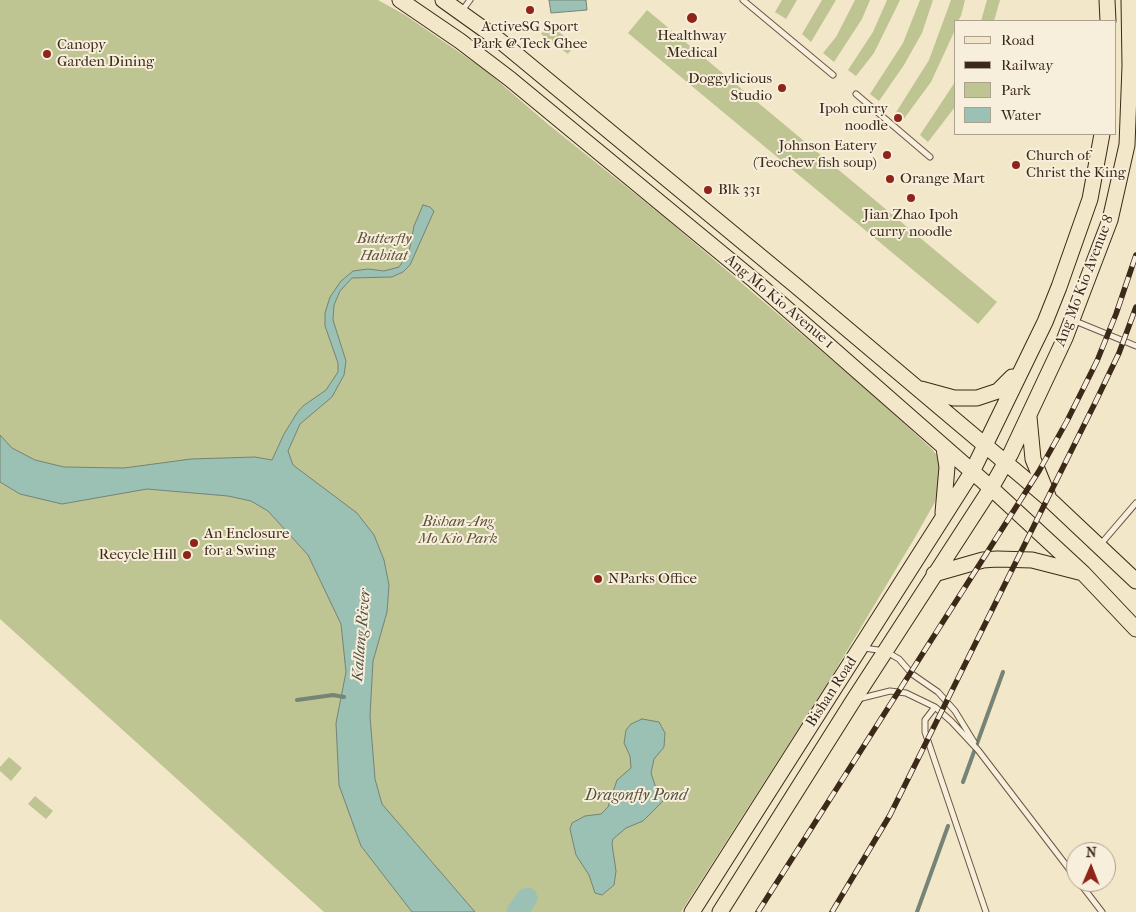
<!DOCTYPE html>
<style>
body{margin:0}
#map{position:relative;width:1136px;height:912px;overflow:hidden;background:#f2e7c9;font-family:"IM FELL French Canon",serif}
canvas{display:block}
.legend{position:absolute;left:954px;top:20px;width:162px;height:115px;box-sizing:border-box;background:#f7efdc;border:1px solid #aca08e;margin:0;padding:6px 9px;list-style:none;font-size:15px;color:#3c2918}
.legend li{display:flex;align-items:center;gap:10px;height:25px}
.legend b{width:25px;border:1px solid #aca08e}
.north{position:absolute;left:1066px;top:842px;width:50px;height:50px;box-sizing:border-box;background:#f7efdc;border:1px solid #aca08e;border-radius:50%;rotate:1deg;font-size:14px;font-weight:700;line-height:20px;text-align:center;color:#3c2918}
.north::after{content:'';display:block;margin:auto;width:18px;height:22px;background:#8f2418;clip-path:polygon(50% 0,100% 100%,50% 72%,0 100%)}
</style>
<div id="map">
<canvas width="1136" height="912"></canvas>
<ul class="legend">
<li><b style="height:6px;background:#f2e7c9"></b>Road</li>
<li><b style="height:6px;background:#3c2918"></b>Railway</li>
<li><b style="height:14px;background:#bfc493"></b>Park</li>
<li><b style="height:14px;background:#9bc0b4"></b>Water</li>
</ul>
<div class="north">N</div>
</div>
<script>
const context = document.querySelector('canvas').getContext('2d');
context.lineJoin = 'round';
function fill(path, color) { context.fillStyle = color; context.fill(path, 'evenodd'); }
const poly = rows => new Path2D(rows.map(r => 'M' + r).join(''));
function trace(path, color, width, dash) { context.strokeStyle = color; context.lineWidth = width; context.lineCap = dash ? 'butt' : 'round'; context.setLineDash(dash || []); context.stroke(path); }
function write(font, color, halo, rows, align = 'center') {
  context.font = font + ' "IM FELL French Canon",serif'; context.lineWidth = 4; context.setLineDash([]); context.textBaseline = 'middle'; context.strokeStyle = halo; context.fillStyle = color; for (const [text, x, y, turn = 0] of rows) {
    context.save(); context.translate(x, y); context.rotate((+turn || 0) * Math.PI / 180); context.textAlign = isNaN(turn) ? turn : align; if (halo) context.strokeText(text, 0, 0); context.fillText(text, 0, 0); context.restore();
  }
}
const green = poly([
 [0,0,378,0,405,15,485,70,549,125,664,217,874,396,932,449,944,465,935,502,914,539,827,684,681,912,324,912,0,619],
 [782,0,797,0,786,19,775,12],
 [822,0,836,0,811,42,802,34],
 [855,0,870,0,862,19,834,62,823,53,836,37],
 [887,0,900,0,874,53,856,76,848,70,873,32],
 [920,0,933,0,922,33,904,65,879,101,870,94,903,43],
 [951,0,965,0,961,16,958,21,955,21,955,30,931,82,903,120,895,114,929,60],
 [987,0,1000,0,994,21,981,21],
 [647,10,997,302,978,324,628,33],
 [549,24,575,45,568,54,541,34],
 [955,82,955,107,928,142,920,135],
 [9,757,22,768,11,781,0,771,0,767],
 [35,796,53,811,46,819,28,804]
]);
const water = poly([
 [549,0,586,0,587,10,551,13,549,0],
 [423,205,430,207,434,211,410,265,403,272,392,277,352,278,340,291,334,305,333,320,346,361,344,375,332,397,300,424,288,451,293,465,357,513,374,535,384,560,389,585,387,612,373,661,370,716,375,779,382,804,475,912,412,912,361,846,339,785,336,723,346,672,341,624,308,555,268,511,251,501,228,496,147,489,62,504,20,494,0,482,0,435,12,448,35,460,64,467,124,468,191,459,255,457,272,460,284,434,297,413,303,406,326,390,338,372,338,363,325,326,325,313,330,297,341,281,353,271,368,269,384,271,399,267,409,252,414,226,423,205],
 [642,719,659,722,665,733,664,747,654,759,651,773,656,788,662,794,663,801,643,821,626,828,613,839,612,844,616,871,614,885,602,895,595,893,589,875,576,855,570,829,572,823,585,816,601,814,608,807,617,780,631,768,630,756,624,743,626,730,631,724,642,719]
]);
const stream = poly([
 [297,700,333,695,344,697],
 [963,782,1003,672],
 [917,912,948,826]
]);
const river = poly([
 [517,912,527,898]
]);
const service = poly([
 [743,0,833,75],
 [461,12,470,0],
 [856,94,930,157],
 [1075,321,1136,346],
 [1100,545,1136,503],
 [864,648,885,651,899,659,912,674,938,692,955,711,974,742],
 [858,699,890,691,906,693,935,707,951,721,978,750,1076,878],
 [935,707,925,720,925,732,986,912],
 [1079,882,1102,912]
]);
const primary = poly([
 [400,0,460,41,510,79,755,281,991,488,1083,573,1136,629],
 [443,0,499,40,795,285,1050,500,1136,581],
 [1107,0,1108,21],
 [921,389,954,398,977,398,998,391,1012,377],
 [1029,417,1033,459,1048,496],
 [943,513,947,467,944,448],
 [934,574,983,560,997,559,1032,560,1079,572],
 [692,912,972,472,1045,322,1059,287,1090,199,1102,134],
 [720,912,853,701,991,488,1011,453,1065,338,1110,220,1127,145,1130,66,1129,0]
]);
const rail = poly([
 [758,912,1039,471,1067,421,1097,361,1116,314,1136,255],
 [832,912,890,815,1095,403,1119,353,1136,307]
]);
const markers = [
 [530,10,5,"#8f2418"],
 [692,18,6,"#8f2418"],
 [47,54,5,"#8f2418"],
 [782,88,5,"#8f2418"],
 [898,118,5,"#8f2418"],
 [887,155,5,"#8f2418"],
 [1016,165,5,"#8f2418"],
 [890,179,5,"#8f2418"],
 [708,190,5,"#8f2418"],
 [911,198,5,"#8f2418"],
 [194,543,5,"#8f2418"],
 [187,555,5,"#8f2418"],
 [598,579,5,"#8f2418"]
];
const poiNames = [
 ["ActiveSG Sport",530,27,"center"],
 ["Park @ Teck Ghee",530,44,"center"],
 ["Healthway",692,36,"center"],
 ["Medical",692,53,"center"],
 ["Canopy",57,45],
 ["Garden Dining",57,62],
 ["Doggylicious",772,79,"right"],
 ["Studio",772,96,"right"],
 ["Ipoh curry",888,109,"right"],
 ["noodle",888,126,"right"],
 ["Johnson Eatery",877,146,"right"],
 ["(Teochew fish soup)",877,163,"right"],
 ["Church of",1026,156],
 ["Christ the King",1026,173],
 ["Orange Mart",900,179],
 ["Blk 331",718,190],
 ["Jian Zhao Ipoh",911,215,"center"],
 ["curry noodle",911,232,"center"],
 ["An Enclosure",204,534],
 ["for a Swing",204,551],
 ["Recycle Hill",177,555,"right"],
 ["NParks Office",608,579]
];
const parkNames = [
 ["Butterfly",384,239],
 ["Habitat",384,256],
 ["Bishan-Ang",458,522],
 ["Mo Kio Park",458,539]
];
const streetNames = [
 ["Ang Mo Kio Avenue 8",1085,281,-69],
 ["Ang Mo Kio Avenue 1",779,302,40],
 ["Bishan Road",832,692,-57]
];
const waterNames = [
 ["Kallang River",362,635,-85],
 ["Dragonfly Pond",636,796]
];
fill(green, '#bfc493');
fill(water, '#9bc0b4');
trace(water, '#758476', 1);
trace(stream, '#758476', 4);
trace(river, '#9bc0b4', 21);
trace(service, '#6a5844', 7);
trace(primary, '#3c2918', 17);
trace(service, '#f7efdc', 5);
trace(primary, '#f2e7c9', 15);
trace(rail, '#3c2918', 5.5);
trace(rail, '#f7efdc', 4, [11]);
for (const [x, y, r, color] of markers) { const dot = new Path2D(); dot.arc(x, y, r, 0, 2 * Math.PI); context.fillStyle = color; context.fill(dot); trace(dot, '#f7efdc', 2); }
write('15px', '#3c2918', '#f7efdc', poiNames, 'left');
write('italic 15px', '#5d5037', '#f7efdc', parkNames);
write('15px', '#3c2918', '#f7efdc', streetNames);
write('italic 16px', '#544f3f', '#f7efdc', waterNames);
</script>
